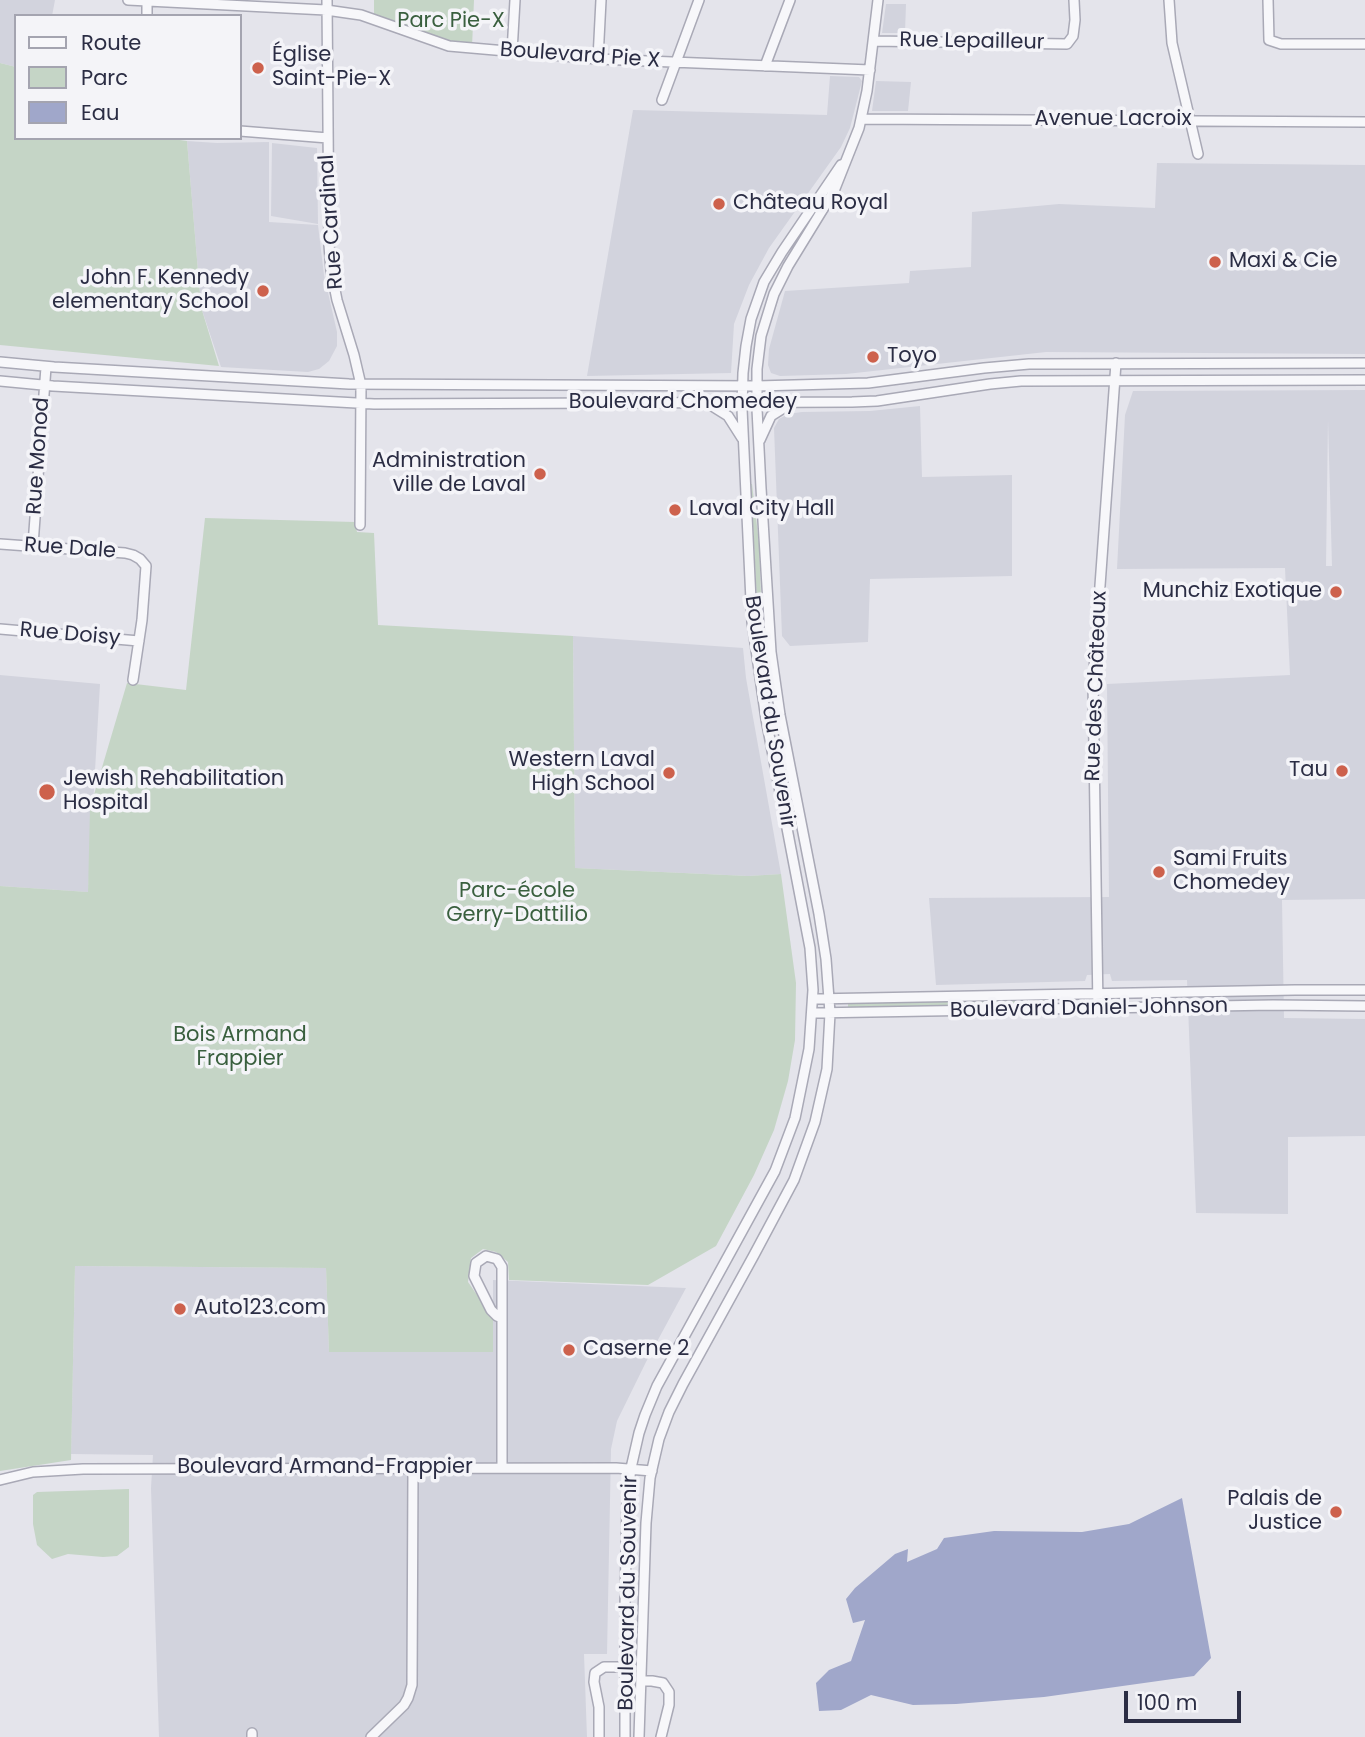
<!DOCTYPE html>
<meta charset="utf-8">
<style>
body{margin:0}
#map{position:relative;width:1365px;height:1737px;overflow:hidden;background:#e4e4eb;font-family:Poppins,sans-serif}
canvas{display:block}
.legend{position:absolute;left:14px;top:14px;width:228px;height:126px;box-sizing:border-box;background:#f4f4f8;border:2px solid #a4a4b0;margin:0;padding:9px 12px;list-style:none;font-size:21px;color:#2b2d44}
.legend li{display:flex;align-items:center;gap:14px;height:35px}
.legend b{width:35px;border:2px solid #a4a4b0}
.scale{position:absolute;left:1124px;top:1691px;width:117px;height:32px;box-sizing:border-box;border:4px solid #2b2d44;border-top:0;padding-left:9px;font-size:21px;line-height:24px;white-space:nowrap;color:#2b2d44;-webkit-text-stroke:5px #f4f4f8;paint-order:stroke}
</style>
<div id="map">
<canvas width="1365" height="1737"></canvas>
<ul class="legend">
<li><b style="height:9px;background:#f7f7fa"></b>Route</li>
<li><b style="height:19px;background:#c5d5c6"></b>Parc</li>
<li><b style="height:19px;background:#a0a7ca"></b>Eau</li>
</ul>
<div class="scale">100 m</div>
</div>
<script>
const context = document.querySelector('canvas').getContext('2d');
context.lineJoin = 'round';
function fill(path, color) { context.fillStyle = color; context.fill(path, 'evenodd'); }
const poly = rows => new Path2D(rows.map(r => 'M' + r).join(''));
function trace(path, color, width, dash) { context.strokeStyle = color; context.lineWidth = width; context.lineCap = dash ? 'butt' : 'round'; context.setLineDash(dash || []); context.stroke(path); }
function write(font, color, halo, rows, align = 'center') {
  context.font = font + ' Poppins,sans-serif'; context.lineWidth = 7; context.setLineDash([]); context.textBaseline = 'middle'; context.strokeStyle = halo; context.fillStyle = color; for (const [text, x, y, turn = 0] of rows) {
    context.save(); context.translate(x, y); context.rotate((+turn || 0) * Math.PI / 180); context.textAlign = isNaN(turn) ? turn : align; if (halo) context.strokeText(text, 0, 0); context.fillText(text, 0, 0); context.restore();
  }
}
const built = poly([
 [0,0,55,0,52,16,16,16,16,67,0,63],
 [886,4,906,4,905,33,882,33],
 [830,76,859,77,862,81,850,128,841,147,769,248,749,285,734,324,731,373,587,376,633,110,827,115],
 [876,81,911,82,908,111,872,111],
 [187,141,217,143,269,142,269,222,318,225,324,275,337,332,337,346,329,361,319,369,308,372,221,367,201,307],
 [272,143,317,148,318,224,271,216],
 [1157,163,1365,165,1365,354,1046,352,846,374,780,376,771,373,768,365,769,349,785,291,909,283,910,271,971,267,972,212,1059,204,1155,208],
 [1365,390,1365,899,1282,900,1284,1018,1365,1019,1365,1136,1288,1137,1288,1214,1196,1213,1187,980,1112,981,1110,974,1087,975,1085,981,936,985,929,898,1109,897,1107,684,1290,675,1285,568,1117,569,1125,415,1133,391],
 [1328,420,1332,566,1326,566],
 [920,406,922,477,1012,475,1012,576,870,579,868,642,790,646,782,636,774,428,779,419,788,414,802,412,870,411],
 [573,636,743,648,746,678,781,874,748,876,575,868],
 [0,675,100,684,88,892,0,886],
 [75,1266,326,1268,329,1352,493,1352,493,1280,686,1288,646,1362,617,1421,611,1449,607,1654,584,1654,587,1737,159,1737,151,1488,153,1455,71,1454]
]);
const green = poly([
 [374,0,474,0,472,47,469,48,374,20],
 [0,63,16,67,16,138,165,138,187,141,201,307,219,366,0,345],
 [751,484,752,484,759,543,761,596,760,621,758,622],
 [205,518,355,522,357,532,374,533,378,625,573,636,575,868,748,876,781,874,796,983,795,1040,788,1081,774,1130,754,1175,716,1246,648,1285,509,1280,508,1262,496,1252,483,1249,471,1258,468,1282,493,1318,493,1352,329,1352,326,1268,75,1266,71,1460,0,1471,0,886,88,892,90,808,127,683,186,690],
 [1045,999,1045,1001,1009,1005,848,1008,848,1003],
 [129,1489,129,1547,117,1556,103,1557,68,1554,52,1559,37,1545,33,1524,33,1495,37,1492]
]);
const water = poly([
 [1182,1498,1211,1658,1194,1676,1044,1697,956,1704,913,1705,871,1695,841,1710,819,1711,816,1683,829,1670,851,1661,865,1620,853,1623,846,1599,855,1588,895,1554,908,1549,907,1562,937,1549,944,1538,994,1531,1082,1532,1129,1524]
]);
const minor = poly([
 [128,0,326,10,361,15,449,46,598,59,870,70],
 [147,0,147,16],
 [327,0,329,245,331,270,337,300,354,355,361,385,360,525],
 [1169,0,1172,43,1198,154],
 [1268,0,1269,40,1281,44,1365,44],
 [873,41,1067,44,1073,36,1075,20,1074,0],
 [512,52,515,0],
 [598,59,601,0],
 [765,66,790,0],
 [662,100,699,0],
 [861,119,1365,122],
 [240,131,328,138],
 [0,362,54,367,349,384,757,386,868,383,984,368,1029,364,1365,363],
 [0,381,53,386,374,404,852,402,877,401,990,384,1021,381,1365,380],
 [712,406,728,416,742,438],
 [760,440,771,416,790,404],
 [0,544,125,553,133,555,140,559,146,566,142,620,133,680],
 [33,545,46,367],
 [0,629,139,641],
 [813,999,1295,990,1365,990],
 [1098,1009,1093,683,1116,363],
 [813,1013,1273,1005,1365,1006],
 [502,1318,497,1316,491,1310,474,1276,476,1263,486,1256,497,1259,502,1267,502,1468],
 [0,1480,33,1472,83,1469,616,1468,652,1471],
 [641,1681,652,1681,663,1683,669,1692,669,1705,661,1737],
 [252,1733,252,1737],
 [371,1737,404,1705,408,1698,412,1685,413,1469],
 [599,1737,599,1707,594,1682,595,1673,604,1667,625,1667],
 [625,1737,625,1606,627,1501,631,1468,639,1433,645,1415,657,1386,775,1171,795,1118,809,1049,813,990,810,948,766,719,752,622,742,409,743,373,746,346,751,319,764,282,782,252,841,165],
 [639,1737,646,1523,650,1478,659,1439,669,1412,683,1384,754,1255,794,1180,815,1122,827,1069,830,1013,826,959,819,914,780,715,771,652,761,488,757,409,757,369,761,336,774,294,788,266,834,191,859,128,867,91,878,0]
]);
const markers = [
 [258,68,7,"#cd614c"],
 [719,204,7,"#cd614c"],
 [1215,262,7,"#cd614c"],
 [263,291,7,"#cd614c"],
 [873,357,7,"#cd614c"],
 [540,474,7,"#cd614c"],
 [675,510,7,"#cd614c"],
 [1336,592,7,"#cd614c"],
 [1342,771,7,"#cd614c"],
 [669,773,7,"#cd614c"],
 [47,792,9,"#cd614c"],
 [1159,872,7,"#cd614c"],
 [180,1309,7,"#cd614c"],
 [569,1350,7,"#cd614c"],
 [1336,1512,7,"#cd614c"]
];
const parkNames = [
 ["Parc Pie-X",451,22],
 ["Parc-école",517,892],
 ["Gerry-Dattilio",517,916],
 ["Bois Armand",240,1036],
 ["Frappier",240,1060]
];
const streetNames = [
 ["Rue Lepailleur",972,42,1],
 ["Boulevard Pie X",580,56,4],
 ["Avenue Lacroix",1113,120],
 ["Rue Cardinal",332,222,-94],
 ["Boulevard Chomedey",683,403],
 ["Rue Monod",39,456,-86],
 ["Rue Dale",70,549,4],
 ["Rue Doisy",70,635,5],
 ["Rue des Châteaux",1097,686,-88],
 ["Boulevard du Souvenir",769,712,81],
 ["Boulevard Daniel-Johnson",1089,1009,-1],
 ["Boulevard Armand-Frappier",325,1468],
 ["Boulevard du Souvenir",629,1593,-89]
];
const poiNames = [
 ["Église",272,56],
 ["Saint-Pie-X",272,80],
 ["Château Royal",733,204],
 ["Maxi & Cie",1229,262],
 ["John F. Kennedy",249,279,"right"],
 ["elementary School",249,303,"right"],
 ["Toyo",887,357],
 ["Administration",526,462,"right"],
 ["ville de Laval",526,486,"right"],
 ["Laval City Hall",689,510],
 ["Munchiz Exotique",1322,592,"right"],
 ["Western Laval",655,761,"right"],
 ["High School",655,785,"right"],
 ["Tau",1328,771,"right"],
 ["Jewish Rehabilitation",63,780],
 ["Hospital",63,804],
 ["Sami Fruits",1173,860],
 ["Chomedey",1173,884],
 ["Auto123.com",194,1309],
 ["Caserne 2",583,1350],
 ["Palais de",1322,1500,"right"],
 ["Justice",1322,1524,"right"]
];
fill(built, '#d2d3dd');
fill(green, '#c5d5c6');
fill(water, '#a0a7ca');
trace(minor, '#a9a9b6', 12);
trace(minor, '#f7f7fa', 9);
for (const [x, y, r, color] of markers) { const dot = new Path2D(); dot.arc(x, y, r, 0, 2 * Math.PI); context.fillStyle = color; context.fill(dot); trace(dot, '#f4f4f8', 2.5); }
write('21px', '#395f3e', '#f4f4f8', parkNames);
write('21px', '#2b2d44', '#f4f4f8', streetNames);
write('21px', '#2b2d44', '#f4f4f8', poiNames, 'left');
</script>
